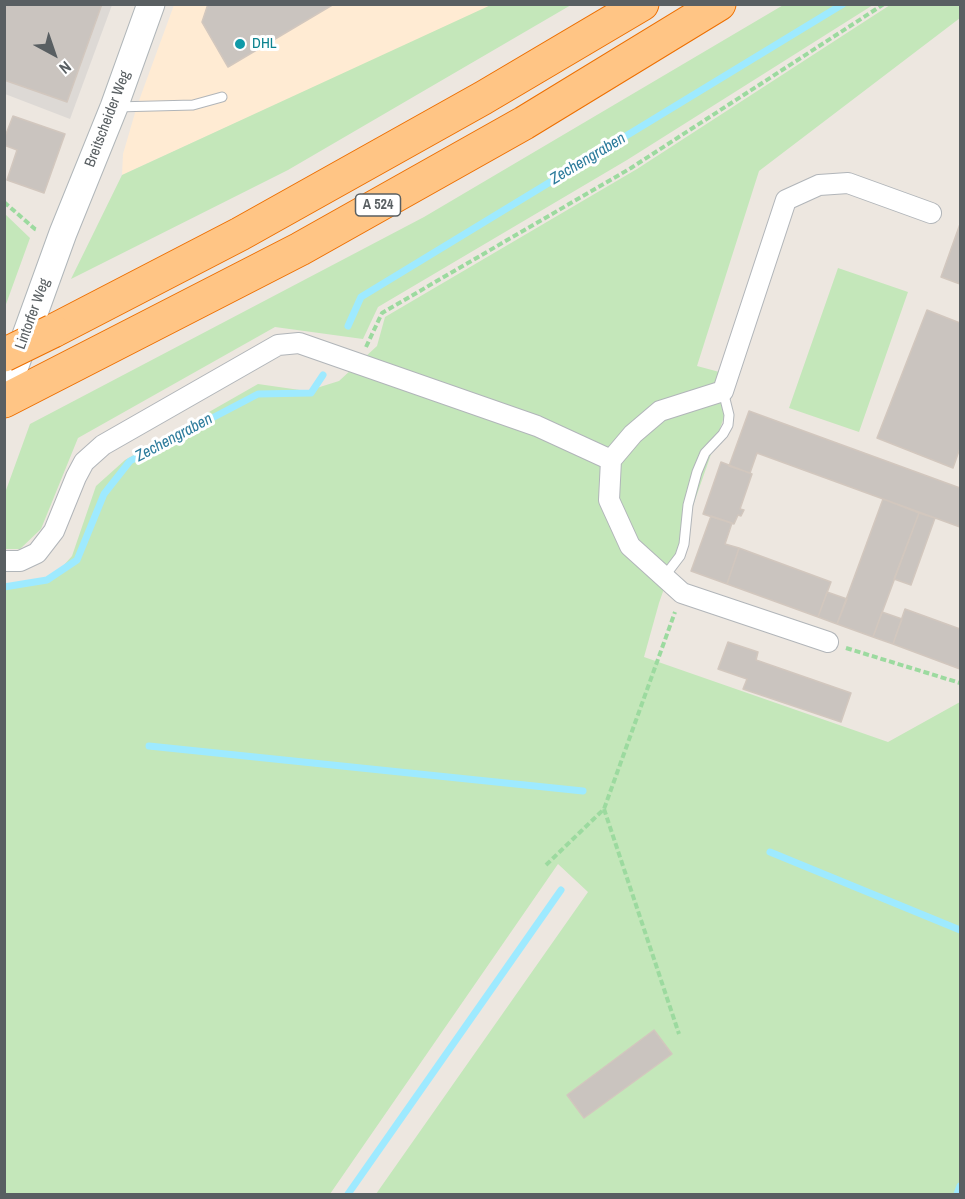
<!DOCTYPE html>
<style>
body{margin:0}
#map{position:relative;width:965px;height:1199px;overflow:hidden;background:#ede7e0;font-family:"Archivo Narrow",sans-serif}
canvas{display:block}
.frame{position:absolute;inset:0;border:6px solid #595f62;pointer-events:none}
.north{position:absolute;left:24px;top:24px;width:60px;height:60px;-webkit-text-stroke:4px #fff;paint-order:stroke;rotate:140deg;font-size:16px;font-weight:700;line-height:24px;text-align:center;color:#595f62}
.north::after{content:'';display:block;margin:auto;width:21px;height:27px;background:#595f62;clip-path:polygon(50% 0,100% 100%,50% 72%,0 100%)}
</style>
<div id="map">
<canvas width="965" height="1199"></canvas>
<div class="frame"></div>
<div class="north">N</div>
</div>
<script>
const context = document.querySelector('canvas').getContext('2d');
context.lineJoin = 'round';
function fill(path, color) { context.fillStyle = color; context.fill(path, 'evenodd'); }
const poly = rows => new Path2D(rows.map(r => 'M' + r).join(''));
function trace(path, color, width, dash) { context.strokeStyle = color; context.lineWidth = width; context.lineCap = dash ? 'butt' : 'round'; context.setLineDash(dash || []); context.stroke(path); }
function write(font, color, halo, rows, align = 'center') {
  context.font = font + ' "Archivo Narrow",sans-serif'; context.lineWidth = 6; context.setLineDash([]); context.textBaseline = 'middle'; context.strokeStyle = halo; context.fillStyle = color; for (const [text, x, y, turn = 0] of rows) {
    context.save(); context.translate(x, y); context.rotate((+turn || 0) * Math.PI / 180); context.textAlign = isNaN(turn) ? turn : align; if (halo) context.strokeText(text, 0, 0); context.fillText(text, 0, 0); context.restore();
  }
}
const commercial = poly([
 [174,5,493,5,122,175,123,154,137,106]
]);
const industrial = poly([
 [4,5,112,5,70,119,5,94]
]);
const green = poly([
 [493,4,571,5,288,170,71,279,122,175],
 [785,4,873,5,627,160,378,307,363,339,275,327,78,438,41,529,20,549,5,549,5,493,30,424,424,217],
 [890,5,960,5,960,18,759,171,697,366,738,377,659,603,644,657,888,742,960,702,960,1194,376,1194,588,892,558,864,330,1194,5,1194,4,588,49,582,72,556,96,486,125,460,258,384,307,391,339,381,377,346,385,317,637,169],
 [5,214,30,238,5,307],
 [838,268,908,292,859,432,789,408]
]);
const stream = poly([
 [348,326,361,297,843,4],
 [4,587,47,580,77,560,104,494,130,461,258,394,311,393,323,375],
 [149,746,583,791],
 [770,852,960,930],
 [348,1194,561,890],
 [957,1194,960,1186]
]);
const building = poly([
 [4,4,102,4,67,102,4,80,4,4],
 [208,4,334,4,228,67,202,22,208,4],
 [13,116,65,134,44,193,7,180,17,150,4,145,4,139,13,116],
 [960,224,960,284,941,277,960,224],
 [927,310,960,323,960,448,953,468,877,438,927,310],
 [749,411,960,488,960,527,757,453,750,473,729,466,749,411],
 [721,462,752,474,740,509,744,510,741,516,738,515,734,524,703,514,721,462],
 [883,499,919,513,873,637,837,624,883,499],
 [919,513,935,518,911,585,894,579,919,513],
 [711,516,732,523,725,544,739,548,727,584,691,571,711,516],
 [739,548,831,582,818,617,727,584,739,548],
 [827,592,847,599,837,624,818,617,827,592],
 [905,609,960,629,960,669,893,644,905,609],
 [882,612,902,619,893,644,873,637,882,612],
 [728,642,758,652,756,660,851,693,841,722,743,689,747,679,718,669,728,642],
 [654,1030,672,1054,584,1118,567,1095,654,1030]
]);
const path = poly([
 [4,202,35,229,38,230],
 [366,347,382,313,631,168,884,4],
 [846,648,960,683],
 [604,809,679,1034],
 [546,865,604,809,675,612]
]);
const lane = poly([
 [116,107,193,105,222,97],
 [664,577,680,556,684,544,688,505,697,472,705,453,723,434,728,425,729,415,723,391]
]);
const street = poly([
 [611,460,633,434,660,411,723,391,786,200,819,185,848,183,931,213],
 [4,561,20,561,37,553,54,531,76,477,84,462,103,445,278,345,299,343,537,426,611,460,609,500,630,546,682,593,828,642]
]);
const secondary = poly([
 [4,396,63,233,114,107,151,4]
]);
const highway = poly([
 [53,331,240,234,483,98,642,4],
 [4,401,300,249,524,123,719,4]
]);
const highwayBridge = poly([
 [4,355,53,331]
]);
const markers = [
 [240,44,6,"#0f9aa8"]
];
const shields = [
 [378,205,45]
];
const shieldNames = [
 ["A 524",378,205]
];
const cultureNames = [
 ["DHL",252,44]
];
const streetNames = [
 ["Breitscheider Weg",108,119,-69],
 ["Lintorfer Weg",33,314,-70]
];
const waterNames = [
 ["Zechengraben",588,159,-31],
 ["Zechengraben",174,438,-28]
];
fill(commercial, '#ffebd3');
fill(industrial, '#ddd9d5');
fill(green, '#c4e7ba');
trace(stream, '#9eeaff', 7);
fill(building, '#cac4bf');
trace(building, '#d2c7be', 1.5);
trace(lane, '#b1b5b9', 11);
trace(street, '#b1b5b9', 22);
trace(secondary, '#b0b6b9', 29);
trace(highway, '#ed6f00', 35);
trace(path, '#9cda9f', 4, [6, 3]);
trace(lane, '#fff', 9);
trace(street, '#fff', 20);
trace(secondary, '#fff', 27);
trace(highway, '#ffc585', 33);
trace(highwayBridge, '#ed6f00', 35, []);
trace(highwayBridge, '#ffc585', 33);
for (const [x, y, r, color] of markers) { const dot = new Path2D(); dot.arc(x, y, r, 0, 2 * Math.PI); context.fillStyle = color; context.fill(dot); trace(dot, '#fff', 2); }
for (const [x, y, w] of shields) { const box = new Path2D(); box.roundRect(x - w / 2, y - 11, w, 22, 4.5); context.fillStyle = '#fff'; context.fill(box); trace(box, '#595f62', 1.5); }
write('bold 14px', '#595f62', null, shieldNames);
write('15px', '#0d838f', '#fff', cultureNames, 'left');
write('15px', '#595f62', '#fff', streetNames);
write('italic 16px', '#2e7c9c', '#fff', waterNames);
</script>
